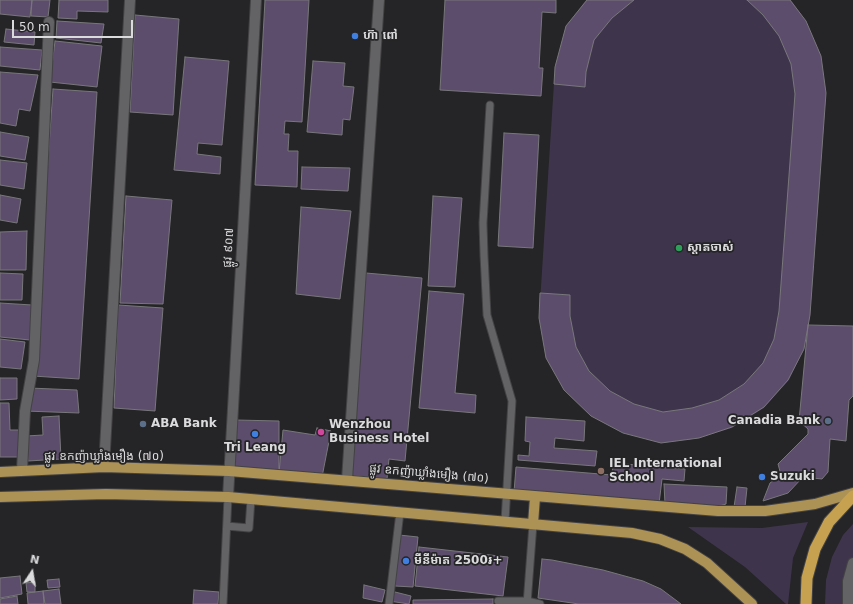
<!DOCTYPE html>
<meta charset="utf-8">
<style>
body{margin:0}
#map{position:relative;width:853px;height:604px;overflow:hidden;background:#252426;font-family:"DejaVu Sans",sans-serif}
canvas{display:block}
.north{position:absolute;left:12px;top:552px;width:40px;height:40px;-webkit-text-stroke:3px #252426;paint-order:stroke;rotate:12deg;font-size:11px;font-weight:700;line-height:16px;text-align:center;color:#dbdadc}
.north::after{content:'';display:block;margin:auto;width:14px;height:18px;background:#dbdadc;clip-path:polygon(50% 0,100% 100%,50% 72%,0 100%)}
.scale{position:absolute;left:12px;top:20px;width:121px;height:18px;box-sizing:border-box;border:2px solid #dbdadc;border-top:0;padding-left:5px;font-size:12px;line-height:14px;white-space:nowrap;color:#dbdadc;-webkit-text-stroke:3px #252426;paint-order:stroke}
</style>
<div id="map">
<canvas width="853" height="604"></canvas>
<div class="north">N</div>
<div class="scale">50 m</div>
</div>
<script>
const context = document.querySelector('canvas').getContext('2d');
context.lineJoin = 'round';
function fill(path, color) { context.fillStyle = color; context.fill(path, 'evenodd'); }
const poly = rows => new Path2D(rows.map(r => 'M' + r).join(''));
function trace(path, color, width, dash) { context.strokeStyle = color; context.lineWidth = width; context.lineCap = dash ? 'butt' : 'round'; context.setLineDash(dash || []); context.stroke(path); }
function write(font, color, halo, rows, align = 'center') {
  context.font = font + ' "DejaVu Sans","Noto Sans Khmer",sans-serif'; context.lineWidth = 3.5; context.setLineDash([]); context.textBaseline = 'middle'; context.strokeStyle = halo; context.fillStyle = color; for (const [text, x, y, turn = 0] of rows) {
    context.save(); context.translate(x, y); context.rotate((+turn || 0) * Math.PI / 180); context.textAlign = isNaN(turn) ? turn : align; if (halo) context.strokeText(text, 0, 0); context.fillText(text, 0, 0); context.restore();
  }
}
const green = poly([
 [586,0,791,0,806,21,821,56,826,93,810,315,804,349,789,380,764,408,732,428,699,438,662,443,623,433,591,416,564,390,546,358,539,318,555,67,566,26],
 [808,522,793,558,788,604,786,604,745,567,688,527,762,528],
 [853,524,853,604,825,604,826,580,832,557,843,535]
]);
const building = poly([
 [0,0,32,0,30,17,0,14,0,0],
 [32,0,50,0,48,17,31,16,32,0],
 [59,0,108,0,108,12,77,11,77,19,58,18,59,0],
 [265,0,309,0,302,122,285,121,284,134,289,134,288,151,298,151,297,187,255,185,265,0],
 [445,0,556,0,556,13,542,12,539,68,543,68,541,96,440,90,445,0],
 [587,0,634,0,612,18,594,40,586,72,585,87,554,84,555,67,566,26,587,0],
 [747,0,790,0,806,21,821,56,826,93,810,315,804,349,788,380,764,407,732,427,699,438,661,443,623,433,591,416,564,390,546,358,539,318,540,293,570,295,570,316,576,347,589,371,610,391,634,404,663,412,692,408,719,400,744,384,763,363,774,339,779,311,795,94,791,64,779,36,763,15,747,0],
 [135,15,179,19,173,115,130,112,135,15],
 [57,21,104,24,101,43,56,38,57,21],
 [6,29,35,32,34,45,4,42,6,29],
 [55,41,102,46,97,87,50,82,55,41],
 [0,47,42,50,40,70,0,66,0,47],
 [185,57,229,61,222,145,198,143,197,154,221,157,220,174,174,170,185,57],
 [313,61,345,63,343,86,354,87,350,120,343,119,342,135,307,132,313,61],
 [0,72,38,75,30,111,19,109,16,126,0,123,0,72],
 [53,89,97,92,79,379,33,376,53,89],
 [0,132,29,137,25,160,0,156,0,132],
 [504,133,539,135,533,248,498,246,504,133],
 [0,160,27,163,24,189,0,185,0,160],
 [302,167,350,168,348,191,301,189,302,167],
 [0,195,21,199,17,223,0,220,0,195],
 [126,196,172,200,163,304,120,303,126,196],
 [433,196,462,198,455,287,428,286,433,196],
 [301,207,351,211,340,299,296,294,301,207],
 [27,231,26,270,0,270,0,232,27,231],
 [0,273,23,274,22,300,0,300,0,273],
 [366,273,422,278,405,461,389,459,387,479,347,475,366,273],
 [429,291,464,294,455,393,476,395,475,413,419,408,429,291],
 [0,303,32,305,30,340,0,337,0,303],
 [118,305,163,308,155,411,114,408,118,305],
 [808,325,853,326,853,396,849,400,846,441,830,439,828,472,822,479,803,477,788,493,763,501,770,483,781,475,778,464,808,434,808,429,799,421,808,325],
 [0,339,25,342,21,369,0,367,0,339],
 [0,378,17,378,17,399,0,400,0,378],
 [29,388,77,390,79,413,25,411,29,388],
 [0,403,9,403,10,430,22,430,22,457,0,457,0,403],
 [59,416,61,459,28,461,26,436,43,435,42,417,59,416],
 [526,417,585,421,584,441,555,438,554,448,597,451,595,466,518,460,518,455,529,456,530,442,525,441,526,417],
 [236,420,279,421,279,473,235,471,236,420],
 [317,428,331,431,322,477,279,473,283,430,315,435,317,428],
 [613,463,685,469,684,481,662,479,659,504,514,492,516,467,612,475,613,463],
 [664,484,727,487,726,504,716,507,665,504,664,484],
 [737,487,747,488,745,507,734,507,737,487],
 [399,535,418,537,413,587,395,586,399,535],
 [419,547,508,557,503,596,415,586,419,547],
 [542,559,552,560,603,570,643,581,661,589,681,604,579,604,538,598,542,559],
 [20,576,22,594,0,598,0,578,20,576],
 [59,579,60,587,48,588,47,580,59,579],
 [35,582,35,592,27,592,26,583,35,582],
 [364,585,385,590,382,602,363,598,364,585],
 [59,589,61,604,45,604,43,591,59,589],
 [194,590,219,592,218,604,193,604,194,590],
 [43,591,44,604,28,604,27,593,43,591],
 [391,591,411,596,409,604,389,601,391,591],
 [17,596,18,604,0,604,0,599,17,596],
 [493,599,493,604,413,604,413,600,493,599]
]);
const service = poly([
 [490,105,483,223,484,255,487,315,512,401,505,521],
 [227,526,249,528,251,499],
 [498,601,527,601,540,604],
 [223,604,228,497],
 [389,604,400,512],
 [527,604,533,524]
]);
const pedestrian = poly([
 [848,604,848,581,853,563]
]);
const minor = poly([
 [104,467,130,0],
 [22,470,25,411,34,360,49,22],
 [347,480,379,0]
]);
const tertiary = poly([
 [228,497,256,0]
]);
const primary = poly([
 [0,472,104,467,229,471,718,511,765,511,815,504,853,493],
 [0,497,106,494,228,497,632,533,660,539,685,549,707,563,752,604],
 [533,524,535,497]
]);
const trunk = poly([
 [806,604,807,578,815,549,829,522,853,496]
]);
const markers = [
 [355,36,4,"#3f7fe0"],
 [679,248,4,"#2e9e5b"],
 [828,421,4,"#5c6f8a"],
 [143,424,4,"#5c6f8a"],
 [321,432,4,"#d1479c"],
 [255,434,4,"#3f7fe0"],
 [601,471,4,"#8d6e63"],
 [762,477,4,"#3f7fe0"],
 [406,561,4,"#3f7fe0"]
];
const poiNames = [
 ["ហ៊ា ពៅ",363,36],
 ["ស្ដាតចាស់",687,248],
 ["Canadia Bank",820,421,"right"],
 ["ABA Bank",151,424],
 ["Wenzhou",329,425],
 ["Business Hotel",329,439],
 ["Tri Leang",255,448,"center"],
 ["IEL International",609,464],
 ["School",609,478],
 ["Suzuki",770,477],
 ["មីនីម៉ាត 2500៛+",414,561]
];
const streetNames = [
 ["ផ្លូវ ៩០៧",229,248,-87],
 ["ផ្លូវ ឧកញ៉ាឃ្លាំងមឿង (៧០)",104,457],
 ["ផ្លូវ ឧកញ៉ាឃ្លាំងមឿង (៧០)",429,474,5]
];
fill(green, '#3e354c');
fill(building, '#5d4d6d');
trace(building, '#78777a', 1);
trace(service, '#434244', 9);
trace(pedestrian, '#434244', 12);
trace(minor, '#434244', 12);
trace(tertiary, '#434244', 12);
trace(primary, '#434244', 12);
trace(trunk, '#434244', 13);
trace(service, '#636264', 7);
trace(pedestrian, '#636264', 10);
trace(minor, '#636264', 10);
trace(tertiary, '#636264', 10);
trace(primary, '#ad9255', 10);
trace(trunk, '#c6a250', 11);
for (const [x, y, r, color] of markers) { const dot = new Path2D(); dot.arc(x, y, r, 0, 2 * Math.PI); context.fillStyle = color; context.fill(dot); trace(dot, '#252426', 1.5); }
write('bold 12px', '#dbdadc', '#252426', poiNames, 'left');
write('12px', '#dbdadc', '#252426', streetNames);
</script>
